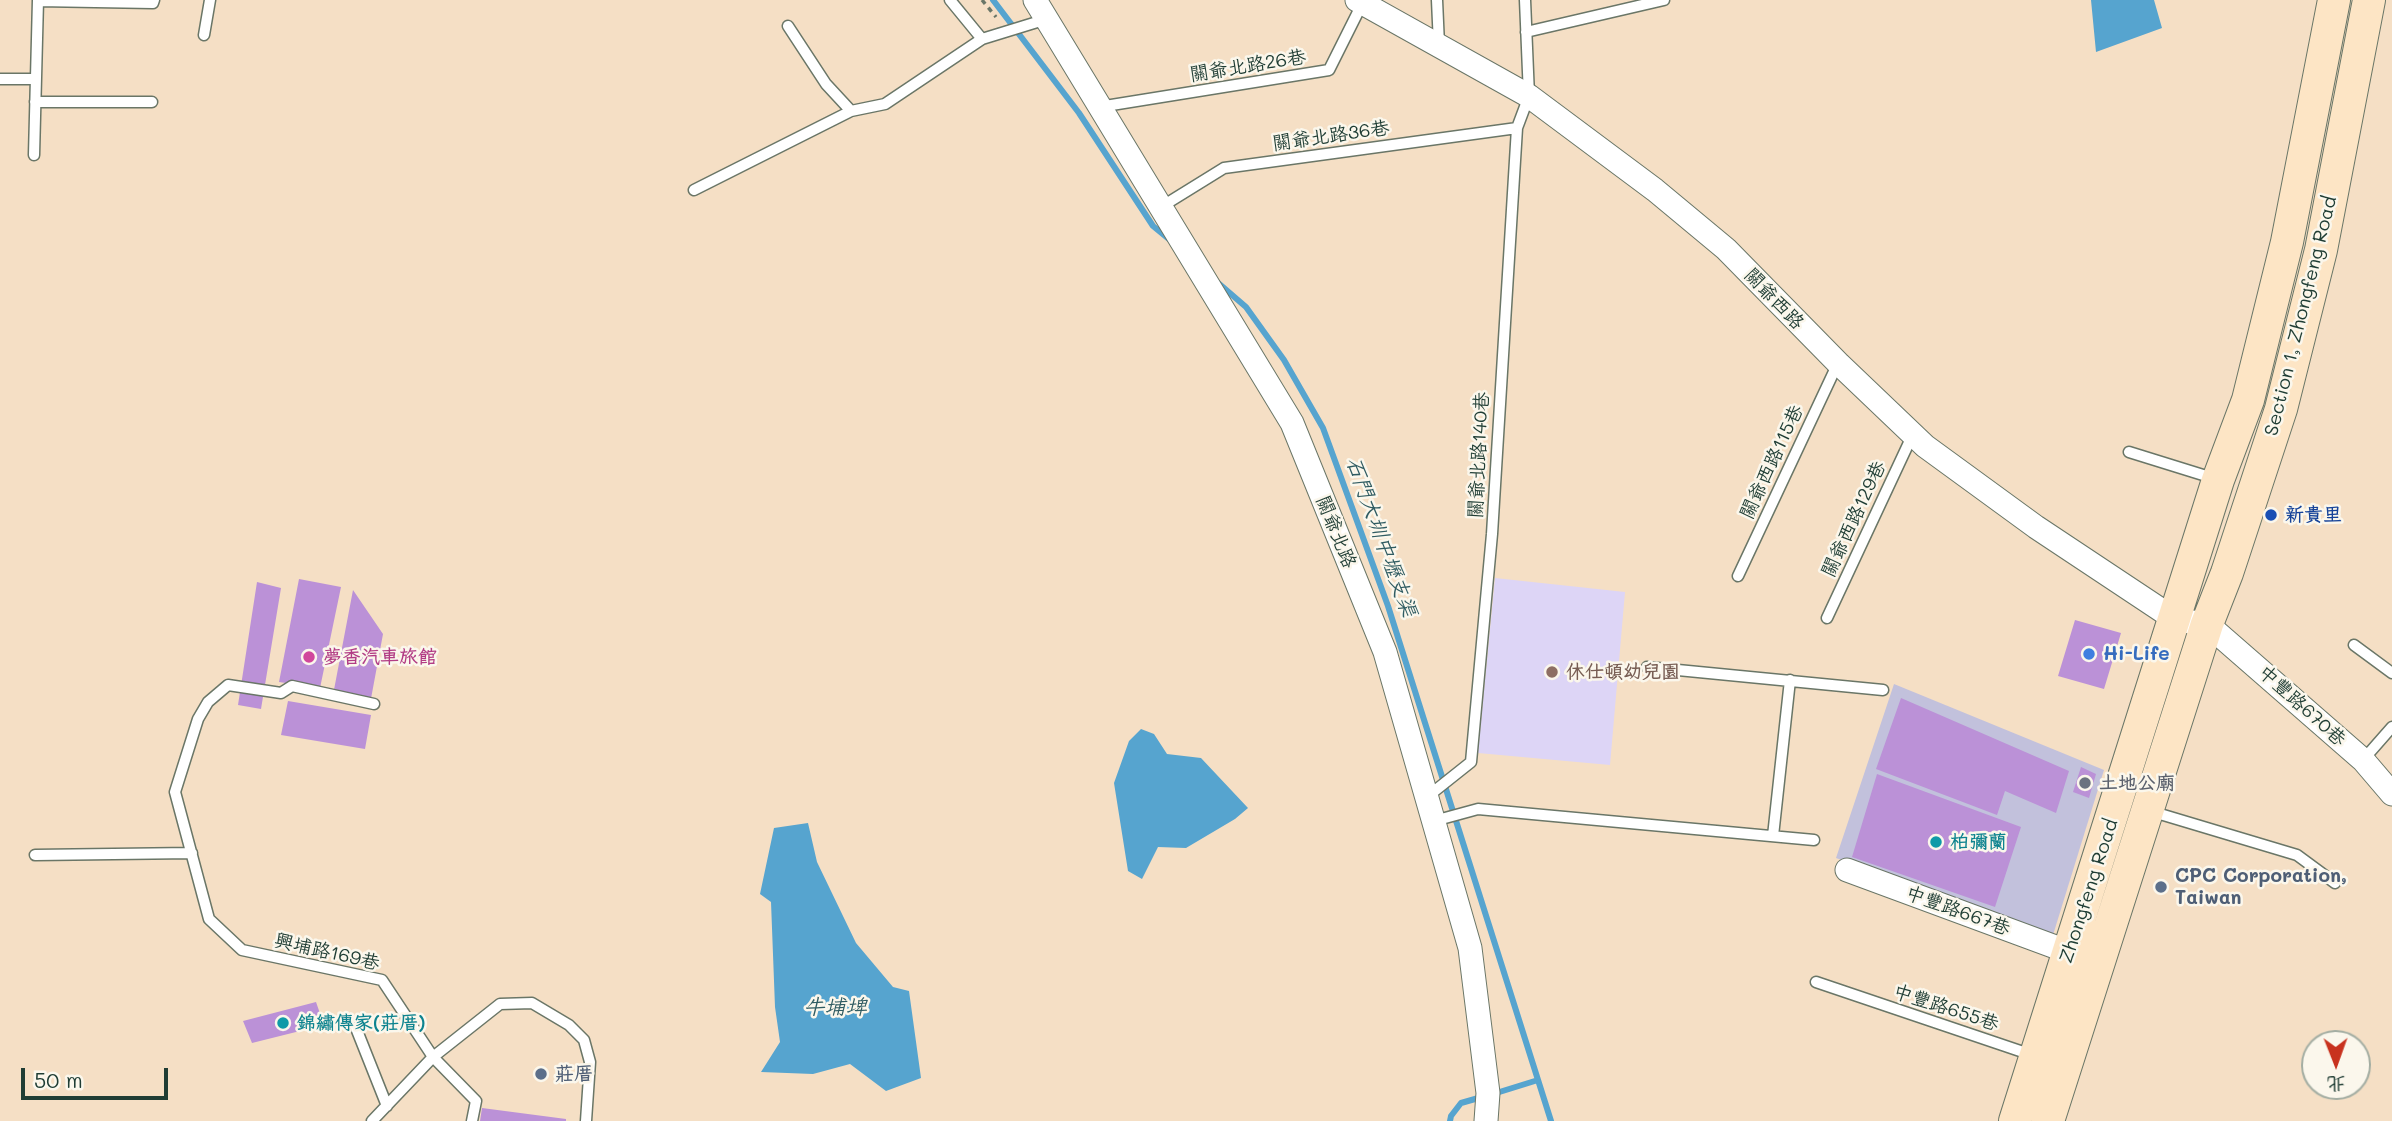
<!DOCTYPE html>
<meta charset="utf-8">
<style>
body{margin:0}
#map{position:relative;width:2392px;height:1121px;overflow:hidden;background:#f5dfc5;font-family:Mali,"LXGW WenKai TC",sans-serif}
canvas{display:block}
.north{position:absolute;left:2301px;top:1030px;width:70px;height:70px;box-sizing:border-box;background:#fbf7ec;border:2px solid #a3ada2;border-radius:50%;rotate:179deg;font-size:19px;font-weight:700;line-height:28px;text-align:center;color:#1f3d34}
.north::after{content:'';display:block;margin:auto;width:24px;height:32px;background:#c8321e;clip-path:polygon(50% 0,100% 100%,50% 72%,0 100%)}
.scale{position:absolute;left:21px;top:1068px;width:147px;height:32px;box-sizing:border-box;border:4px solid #1f3d34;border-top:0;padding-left:9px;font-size:21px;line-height:24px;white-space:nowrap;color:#1f3d34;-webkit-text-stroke:5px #fbf7ec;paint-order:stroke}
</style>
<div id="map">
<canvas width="2392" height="1121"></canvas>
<div class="north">北</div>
<div class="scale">50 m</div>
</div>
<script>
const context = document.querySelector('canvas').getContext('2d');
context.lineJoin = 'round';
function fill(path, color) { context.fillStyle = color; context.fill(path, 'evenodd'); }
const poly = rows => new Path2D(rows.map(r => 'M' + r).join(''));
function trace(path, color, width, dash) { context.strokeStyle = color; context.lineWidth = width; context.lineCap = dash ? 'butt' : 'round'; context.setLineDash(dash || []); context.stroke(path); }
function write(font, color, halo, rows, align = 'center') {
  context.font = font + ' Mali,"LXGW WenKai TC",sans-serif'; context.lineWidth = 5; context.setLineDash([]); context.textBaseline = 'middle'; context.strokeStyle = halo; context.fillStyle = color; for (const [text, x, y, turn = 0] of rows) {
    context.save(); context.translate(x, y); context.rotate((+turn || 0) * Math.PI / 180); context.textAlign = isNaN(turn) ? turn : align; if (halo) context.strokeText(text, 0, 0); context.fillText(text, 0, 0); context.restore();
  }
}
const built = poly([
 [1495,578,1625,592,1610,765,1478,753]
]);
const industrial = poly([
 [1894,684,2104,770,2053,935,1836,858]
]);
const water = poly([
 [2091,0,2154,0,2162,28,2096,52],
 [1141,729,1154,734,1167,754,1201,758,1248,808,1235,819,1186,848,1158,847,1142,879,1128,871,1114,783,1129,741],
 [808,823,817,862,856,943,893,987,909,991,921,1078,886,1091,850,1064,813,1074,761,1072,780,1042,775,1007,771,902,760,894,774,828]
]);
const stream = poly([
 [993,0,1079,113,1153,226,1170,240],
 [1217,282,1246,307,1284,360,1323,428,1388,606,1551,1121],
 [1493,1094,1538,1080],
 [1450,1121,1451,1116,1461,1103,1482,1097]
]);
const building = poly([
 [299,579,341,587,320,688,279,682],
 [257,582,281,588,261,709,238,705],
 [353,590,383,634,370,704,333,695],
 [2075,620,2121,633,2104,689,2058,676],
 [1901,698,2069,771,2056,813,2005,791,1997,815,1876,769],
 [288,701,371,715,365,749,281,735],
 [2081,767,2096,774,2089,798,2073,792],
 [1877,774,2021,827,1995,907,1852,857],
 [316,1002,324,1025,252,1043,243,1021],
 [482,1108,566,1119,566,1121,480,1121]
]);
const path = poly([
 [982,0,996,17]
]);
const lane = poly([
 [950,0,982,39,1047,19],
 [1437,0,1439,45],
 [38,1,153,3,154,0],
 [788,26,826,84,851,111,885,104,982,39],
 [1526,32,1664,0],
 [204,35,210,0],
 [0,79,35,79],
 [35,102,152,102],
 [1099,107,1329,70,1363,2],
 [34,155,38,0],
 [694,190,851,111],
 [1161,207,1224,168,1517,128],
 [2129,452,2216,479],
 [1738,576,1838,363],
 [1827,618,1913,434],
 [2354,645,2392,673],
 [1647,667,1883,690],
 [2363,760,2392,727],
 [1427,797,1471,762,1492,534,1517,128,1529,96,1525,0],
 [2150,811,2297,855,2335,883],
 [1434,821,1478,809,1814,840],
 [1773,836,1790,680],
 [35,855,192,853],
 [1816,982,2032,1055],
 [356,1028,387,1106],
 [372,1121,433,1057,382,980,242,950,209,919,175,792,198,719,208,702,228,685,281,693,292,686,374,704],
 [472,1121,476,1101,433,1057,500,1004,532,1003,569,1025,584,1040,590,1062,586,1121]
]);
const street = poly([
 [1035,0,1292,423,1385,652,1470,948,1488,1093,1486,1121],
 [1357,0,1529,96,1655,190,1726,249,1838,363,1925,446,2036,527,2176,620,2207,624,2363,760,2392,794],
 [1847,870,2069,952]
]);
const secondary = poly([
 [2015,1121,2218,480,2248,400,2287,242,2334,0],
 [2048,1121,2207,624,2227,573,2281,409,2321,250,2369,0]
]);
const markers = [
 [2271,515,7,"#1a4fb4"],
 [2089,654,7,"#3f7fe0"],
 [309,657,7,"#d1479c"],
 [1552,672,7,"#8d6e63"],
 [2085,783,7,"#6b7280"],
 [1936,842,7,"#0f9aa8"],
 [2161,887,7,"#5c6f8a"],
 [283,1023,7,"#0f9aa8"],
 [541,1074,7,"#5c6f8a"]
];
const streetNames = [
 ["關爺北路26巷",1248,66,-9],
 ["關爺北路36巷",1331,136,-8],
 ["關爺西路",1774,299,46],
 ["Section 1, Zhongfeng Road",2301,316,-76],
 ["關爺北路140巷",1479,455,-87],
 ["關爺西路115巷",1772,462,-65],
 ["關爺西路129巷",1854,519,-65],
 ["關爺北路",1336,532,68],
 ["中豐路670巷",2302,706,42],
 ["Zhongfeng Road",2089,891,-72],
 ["中豐路667巷",1958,911,20],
 ["興埔路169巷",327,952,13],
 ["中豐路655巷",1946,1008,18]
];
const transitNames = [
 ["新貴里",2285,515]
];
const shopNames = [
 ["Hi-Life",2103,654]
];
const hotelNames = [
 ["夢香汽車旅館",323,657]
];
const educationNames = [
 ["休仕頓幼兒園",1566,672]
];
const worshipNames = [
 ["土地公廟",2099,783]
];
const cultureNames = [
 ["柏彌蘭",1950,842],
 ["錦繡傳家(莊厝)",297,1023]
];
const serviceNames = [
 ["CPC Corporation,",2175,876],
 ["Taiwan",2175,898],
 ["莊厝",555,1074]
];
const waterNames = [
 ["石門大圳中壢支渠",1381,537,70],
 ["牛埔埤",835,1008]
];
fill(built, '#ddd5f6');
fill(industrial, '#c2c1dc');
fill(water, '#56a4cf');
trace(stream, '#56a4cf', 6);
fill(building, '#bb91d7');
trace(lane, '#6a7667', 13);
trace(street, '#6a7667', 25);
trace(secondary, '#6a7667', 34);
trace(path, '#6a7667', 3.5, [5, 5]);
trace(lane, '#fff', 10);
trace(street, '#fff', 23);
trace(secondary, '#fde5c5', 32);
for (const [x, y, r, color] of markers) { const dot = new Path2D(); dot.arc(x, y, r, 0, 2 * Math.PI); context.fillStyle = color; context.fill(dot); trace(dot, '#fbf7ec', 2.5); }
write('19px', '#1f3d34', '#fbf7ec', streetNames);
write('bold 19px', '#164399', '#fbf7ec', transitNames, 'left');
write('bold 19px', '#366cbe', '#fbf7ec', shopNames, 'left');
write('bold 19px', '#b23c85', '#fbf7ec', hotelNames, 'left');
write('bold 19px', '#785e54', '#fbf7ec', educationNames, 'left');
write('bold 19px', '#5b616d', '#fbf7ec', worshipNames, 'left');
write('bold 19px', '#0d838f', '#fbf7ec', cultureNames, 'left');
write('bold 19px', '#4e5e75', '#fbf7ec', serviceNames, 'left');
write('italic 21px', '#305c62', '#fbf7ec', waterNames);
</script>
